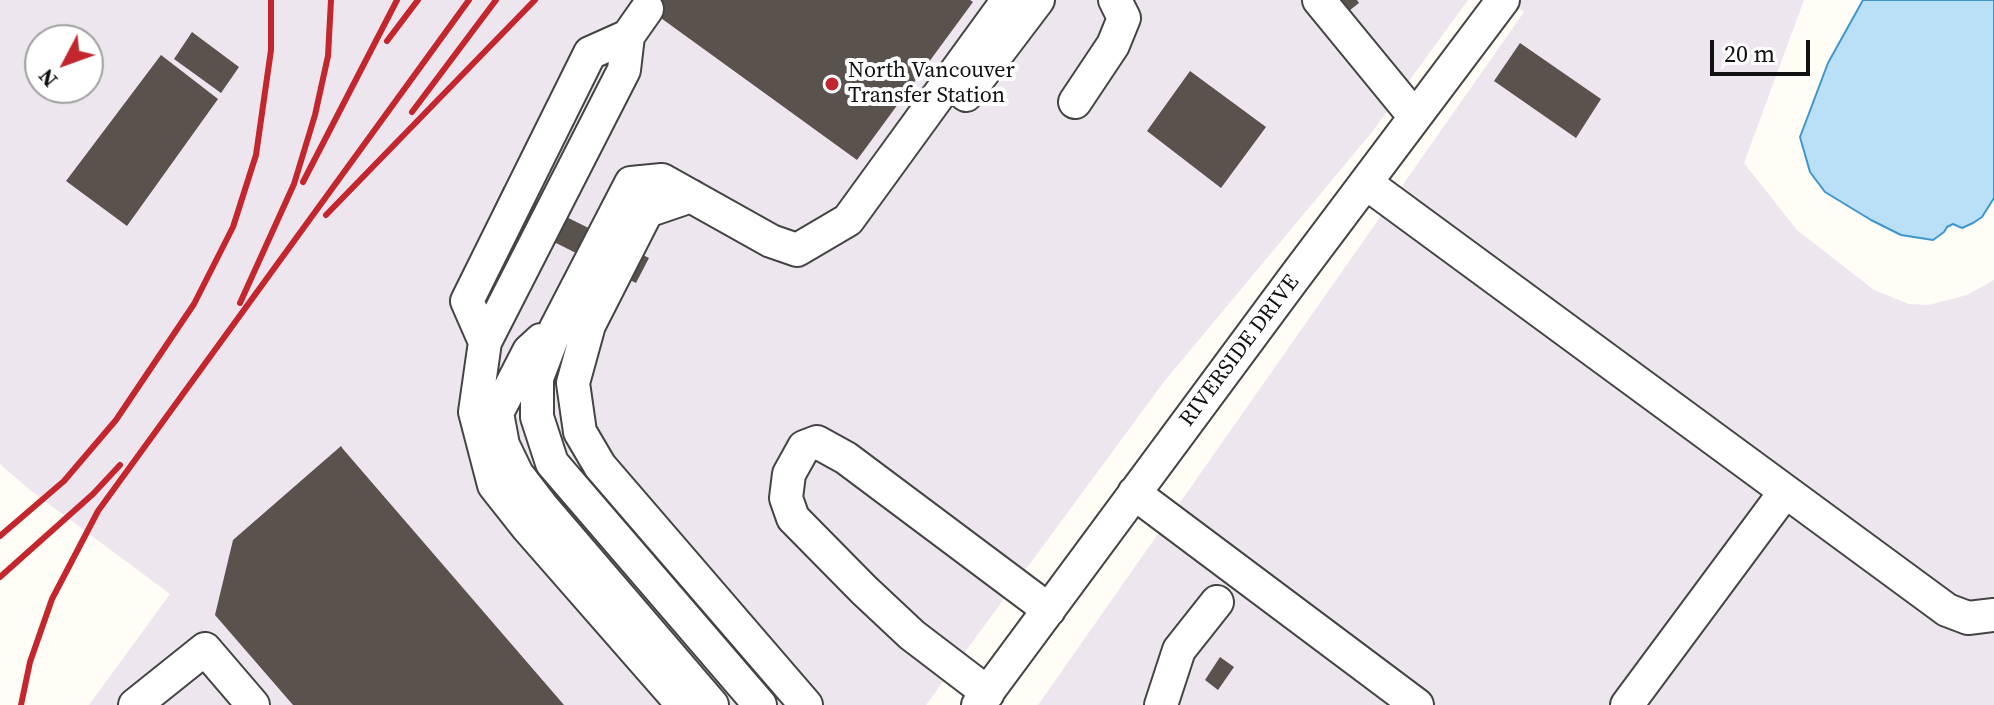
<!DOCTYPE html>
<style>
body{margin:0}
#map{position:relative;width:1994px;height:705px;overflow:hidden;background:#fffdf5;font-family:"Source Serif 4",serif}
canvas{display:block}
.north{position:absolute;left:24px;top:24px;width:80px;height:80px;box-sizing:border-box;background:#fff;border:2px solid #a0a0a0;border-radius:50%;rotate:229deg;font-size:22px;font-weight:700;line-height:32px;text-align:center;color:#111}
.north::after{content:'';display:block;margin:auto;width:28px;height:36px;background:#c4262e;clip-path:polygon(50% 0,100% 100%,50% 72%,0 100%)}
.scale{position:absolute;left:1710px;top:40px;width:100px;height:36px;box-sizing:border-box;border:4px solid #111;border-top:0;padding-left:10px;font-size:24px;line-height:28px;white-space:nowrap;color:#111;-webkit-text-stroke:6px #fff;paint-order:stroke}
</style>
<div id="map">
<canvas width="1994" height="705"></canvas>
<div class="north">N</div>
<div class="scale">20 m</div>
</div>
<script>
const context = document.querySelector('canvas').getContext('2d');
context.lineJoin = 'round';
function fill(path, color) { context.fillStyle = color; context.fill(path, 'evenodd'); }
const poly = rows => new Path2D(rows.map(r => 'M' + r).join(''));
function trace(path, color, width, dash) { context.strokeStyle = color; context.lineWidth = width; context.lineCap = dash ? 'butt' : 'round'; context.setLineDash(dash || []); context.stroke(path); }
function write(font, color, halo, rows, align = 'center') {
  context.font = font + ' "Source Serif 4",serif'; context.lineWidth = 8; context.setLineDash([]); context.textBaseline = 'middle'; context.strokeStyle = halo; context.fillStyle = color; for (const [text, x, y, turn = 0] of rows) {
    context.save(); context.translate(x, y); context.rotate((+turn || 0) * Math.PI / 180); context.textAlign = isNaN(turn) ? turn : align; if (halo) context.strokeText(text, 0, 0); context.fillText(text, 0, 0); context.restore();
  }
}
const industrial = poly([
 [0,0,1468,0,1372,132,1163,383,926,705,89,705,170,594,30,490,0,464],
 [40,40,88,40,88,88,40,88],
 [1505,0,1804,0,1744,163,1797,230,1874,290,1909,304,1928,305,1967,295,1994,280,1994,705,1038,705,1524,12]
]);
const water = poly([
 [1863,0,1994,0,1994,198,1982,217,1973,223,1962,228,1953,224,1947,227,1944,232,1933,240,1901,235,1871,220,1825,192,1810,172,1800,137,1828,63,1863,0]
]);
const building = poly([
 [636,0,970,0,973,2,857,160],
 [1333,0,1357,0,1359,3,1345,14],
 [192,32,239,67,221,93,174,59],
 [1520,43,1601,99,1576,138,1494,81],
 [161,55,218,99,127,226,66,181],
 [1190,71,1266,127,1221,188,1147,131],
 [504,186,649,258,636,283,492,211],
 [341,446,343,449,564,705,293,705,215,615,233,540],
 [1220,657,1234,667,1218,690,1205,680]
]);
const minor = poly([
 [1319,0,1415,117],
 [647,9,628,36,624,70,485,342,475,412,494,485,528,528,683,705],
 [966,95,1038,0],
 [1075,102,1113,45,1124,18,1115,0],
 [1366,183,1947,610,1968,618,1994,615],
 [691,196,647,211,589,325,573,383,580,432,600,466,806,705],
 [541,340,529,351,497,413,503,445,517,474,544,509,712,705],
 [485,342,467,301,590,53,628,36],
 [1134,493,1417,705],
 [988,693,912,635,864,590,793,518,786,498,789,474,804,447,817,442,846,458,1049,610],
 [135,705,205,649,253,705],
 [760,705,552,463,537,417,537,378,556,328,631,183,662,180,771,241,797,250,848,220,1008,0],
 [978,705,1291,282,1503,0],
 [1161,705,1179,650,1217,602],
 [1627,705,1785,492]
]);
const rail = poly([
 [387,41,418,0],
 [412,112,496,0],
 [303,182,397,0],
 [326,215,535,0],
 [240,303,294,184,315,115,328,56,331,0],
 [0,536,64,481,116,420,194,304,233,227,256,155,271,50,271,0],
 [0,577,93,494,120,465],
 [21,705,30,662,52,599,98,511,469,0]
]);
const markers = [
 [832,84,8,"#c4262e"]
];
const poiNames = [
 ["North Vancouver",848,71],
 ["Transfer Station",848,96]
];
const streetNames = [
 ["RIVERSIDE DRIVE",1240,351,-53]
];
fill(industrial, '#eee6ef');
fill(water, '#b9e0f7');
trace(water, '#3f96cf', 2);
fill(building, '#5a524d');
trace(minor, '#444', 36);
trace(minor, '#fff', 32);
trace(rail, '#c4262e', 6);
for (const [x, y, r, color] of markers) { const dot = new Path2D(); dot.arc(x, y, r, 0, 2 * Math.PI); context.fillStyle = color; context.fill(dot); trace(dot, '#fff', 3); }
write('22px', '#111', '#fff', poiNames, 'left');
write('22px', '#111', '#fff', streetNames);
</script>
